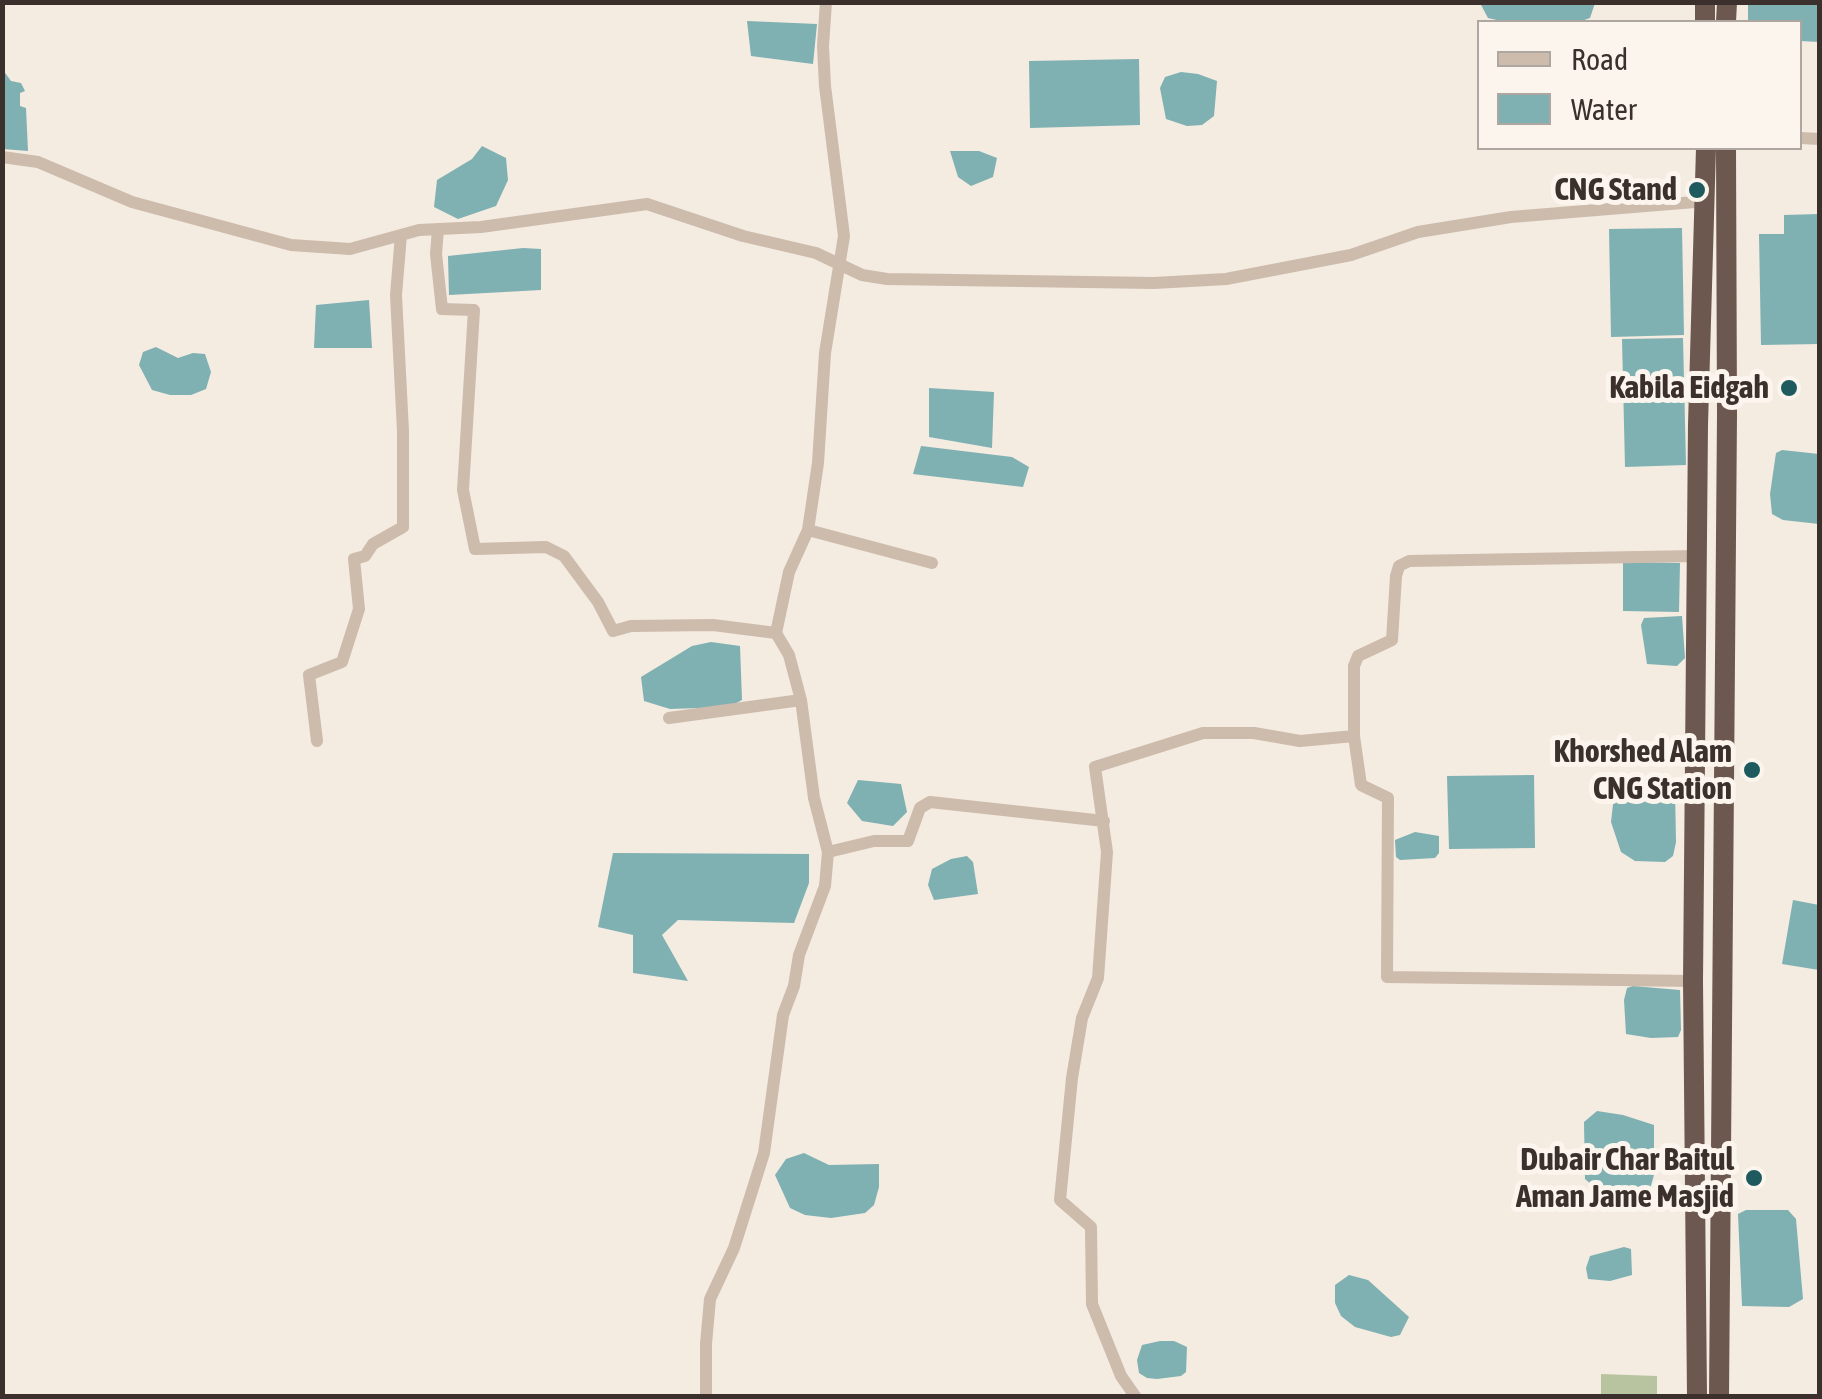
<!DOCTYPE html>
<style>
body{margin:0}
#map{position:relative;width:1822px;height:1399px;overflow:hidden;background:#f4ebe1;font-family:"Asap Condensed",sans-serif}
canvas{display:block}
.frame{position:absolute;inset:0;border:5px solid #3b302b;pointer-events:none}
.legend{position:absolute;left:1477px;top:20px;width:325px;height:130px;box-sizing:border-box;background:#fbf5ee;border:2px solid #aea6a0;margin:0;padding:12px 18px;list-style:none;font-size:30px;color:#3b302b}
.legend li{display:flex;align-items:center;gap:20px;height:50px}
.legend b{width:50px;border:2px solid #aea6a0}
</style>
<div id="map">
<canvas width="1822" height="1399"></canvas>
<div class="frame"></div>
<ul class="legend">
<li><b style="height:12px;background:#cdbbac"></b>Road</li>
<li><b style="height:28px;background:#7fb0b2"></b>Water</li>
</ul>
</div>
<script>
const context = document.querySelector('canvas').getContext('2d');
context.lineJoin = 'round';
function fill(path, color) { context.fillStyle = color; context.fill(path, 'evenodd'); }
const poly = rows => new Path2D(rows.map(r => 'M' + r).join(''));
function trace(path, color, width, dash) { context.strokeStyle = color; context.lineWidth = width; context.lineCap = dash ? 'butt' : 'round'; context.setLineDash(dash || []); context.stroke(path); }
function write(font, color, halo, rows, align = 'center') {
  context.font = font + ' "Asap Condensed",sans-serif'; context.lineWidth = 10; context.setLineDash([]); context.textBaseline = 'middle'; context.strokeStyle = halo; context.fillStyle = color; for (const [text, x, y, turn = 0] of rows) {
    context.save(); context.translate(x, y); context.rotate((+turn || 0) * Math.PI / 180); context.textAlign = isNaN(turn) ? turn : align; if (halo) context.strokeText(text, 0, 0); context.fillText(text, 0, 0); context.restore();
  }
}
const green = poly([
 [1601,1374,1657,1376,1657,1396,1601,1396]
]);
const water = poly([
 [1480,3,1595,3,1590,18,1579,22,1505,22,1488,18],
 [1748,3,1819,3,1819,42,1800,41,1800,22,1748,22],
 [747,21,817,24,813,64,751,56],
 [1139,59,1140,125,1030,128,1029,61],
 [3,70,11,81,21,83,25,91,20,93,20,106,26,108,28,151,3,149],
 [1181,72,1198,74,1217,81,1214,116,1202,125,1187,126,1166,119,1160,88,1165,77],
 [482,146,506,158,508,180,496,206,458,219,434,207,437,180,472,159],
 [950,151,979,151,997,158,993,177,971,186,958,177],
 [1819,214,1819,344,1761,345,1759,234,1784,234,1784,215],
 [1682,228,1684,335,1611,337,1609,229],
 [523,248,541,249,541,290,449,295,448,256],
 [369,300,372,348,314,348,316,305],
 [1683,338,1686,465,1625,467,1622,339],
 [156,347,178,358,193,353,205,354,211,372,206,389,191,395,170,395,152,390,139,365,143,352],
 [929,388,994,392,992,448,929,437],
 [921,446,1012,457,1029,467,1023,487,913,474],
 [1782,450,1819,454,1819,524,1783,520,1772,514,1770,494,1776,453],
 [1623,562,1680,563,1679,612,1623,611],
 [1682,616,1685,658,1677,666,1647,664,1641,625,1644,618],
 [711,642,740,646,742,700,729,707,670,709,644,701,641,677,692,646],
 [1534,775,1535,848,1449,849,1447,776],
 [858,780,901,784,907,812,893,826,862,821,847,803],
 [1625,786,1675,789,1676,842,1673,856,1665,862,1635,861,1621,852,1611,822,1615,787],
 [1415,832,1439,836,1439,853,1435,858,1400,860,1396,857,1395,840],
 [613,853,809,854,809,883,794,923,678,920,662,935,688,981,633,973,633,935,598,927],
 [967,856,973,862,978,894,934,900,928,885,932,869,951,859],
 [1793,900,1819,905,1819,970,1782,964],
 [1633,986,1680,990,1681,1030,1678,1037,1651,1038,1626,1034,1624,1000,1627,988],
 [1597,1111,1623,1115,1654,1125,1654,1175,1650,1189,1599,1191,1585,1179,1584,1122],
 [804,1153,829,1165,879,1164,879,1187,874,1205,865,1213,831,1218,805,1215,790,1208,775,1175,786,1159],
 [1746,1210,1788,1210,1796,1219,1803,1299,1789,1307,1742,1306,1738,1214],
 [1624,1247,1631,1249,1632,1275,1610,1281,1588,1279,1586,1268,1590,1256],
 [1349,1275,1368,1280,1409,1317,1400,1335,1391,1337,1355,1327,1341,1316,1335,1303,1335,1285],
 [1160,1341,1174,1341,1187,1347,1186,1372,1181,1376,1157,1379,1147,1378,1139,1373,1137,1360,1142,1345]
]);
const minor = poly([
 [1800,138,1820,139],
 [2,157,38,162,132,202,291,245,350,249,419,230,481,227,647,204,743,236,816,253,862,275,887,279,1154,283,1226,279,1351,255,1418,232,1511,217,1707,201],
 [438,229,436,254,442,309,474,310,463,490,475,549,546,547,564,556,598,602,613,631,631,626,713,625,776,633,789,572,808,530,818,463,825,353,844,236,825,86,823,46,826,2],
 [808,530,932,563],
 [669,718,801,700],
 [317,741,309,675,342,662,359,609,354,559,365,556,373,544,403,527,403,431,396,295,401,235],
 [828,852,874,841,908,841,920,808,930,802,1104,821],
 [1693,981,1387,977,1388,798,1361,785,1354,736,1354,666,1358,656,1392,640,1396,576,1399,566,1409,561,1697,556],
 [706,1396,706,1344,710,1299,734,1248,764,1153,783,1015,794,986,799,955,825,886,828,852,814,798,801,700,789,655,776,633],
 [1135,1396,1121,1376,1092,1304,1091,1227,1060,1200,1072,1078,1082,1018,1098,978,1107,852,1095,767,1203,733,1254,733,1300,741,1354,736]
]);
const trunk = poly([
 [1705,2,1705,22],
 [1726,22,1727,2],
 [1697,1396,1693,981,1698,425,1706,148],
 [1719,1396,1727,415,1726,148]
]);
const markers = [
 [1697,190,10,"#1f5a5e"],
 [1789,388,10,"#1f5a5e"],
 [1752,770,10,"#1f5a5e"],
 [1754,1178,10,"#1f5a5e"]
];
const poiNames = [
 ["CNG Stand",1677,190],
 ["Kabila Eidgah",1769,388],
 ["Khorshed Alam",1732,752],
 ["CNG Station",1732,789],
 ["Dubair Char Baitul",1734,1160],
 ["Aman Jame Masjid",1734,1197]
];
fill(green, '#b8c4a0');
fill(water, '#7fb0b2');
trace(minor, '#cdbbac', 12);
trace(trunk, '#6c584f', 20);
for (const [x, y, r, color] of markers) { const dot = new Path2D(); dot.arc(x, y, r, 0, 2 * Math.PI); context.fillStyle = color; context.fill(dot); trace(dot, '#fbf5ee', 4); }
write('bold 32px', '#3b302b', '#fbf5ee', poiNames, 'right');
</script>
